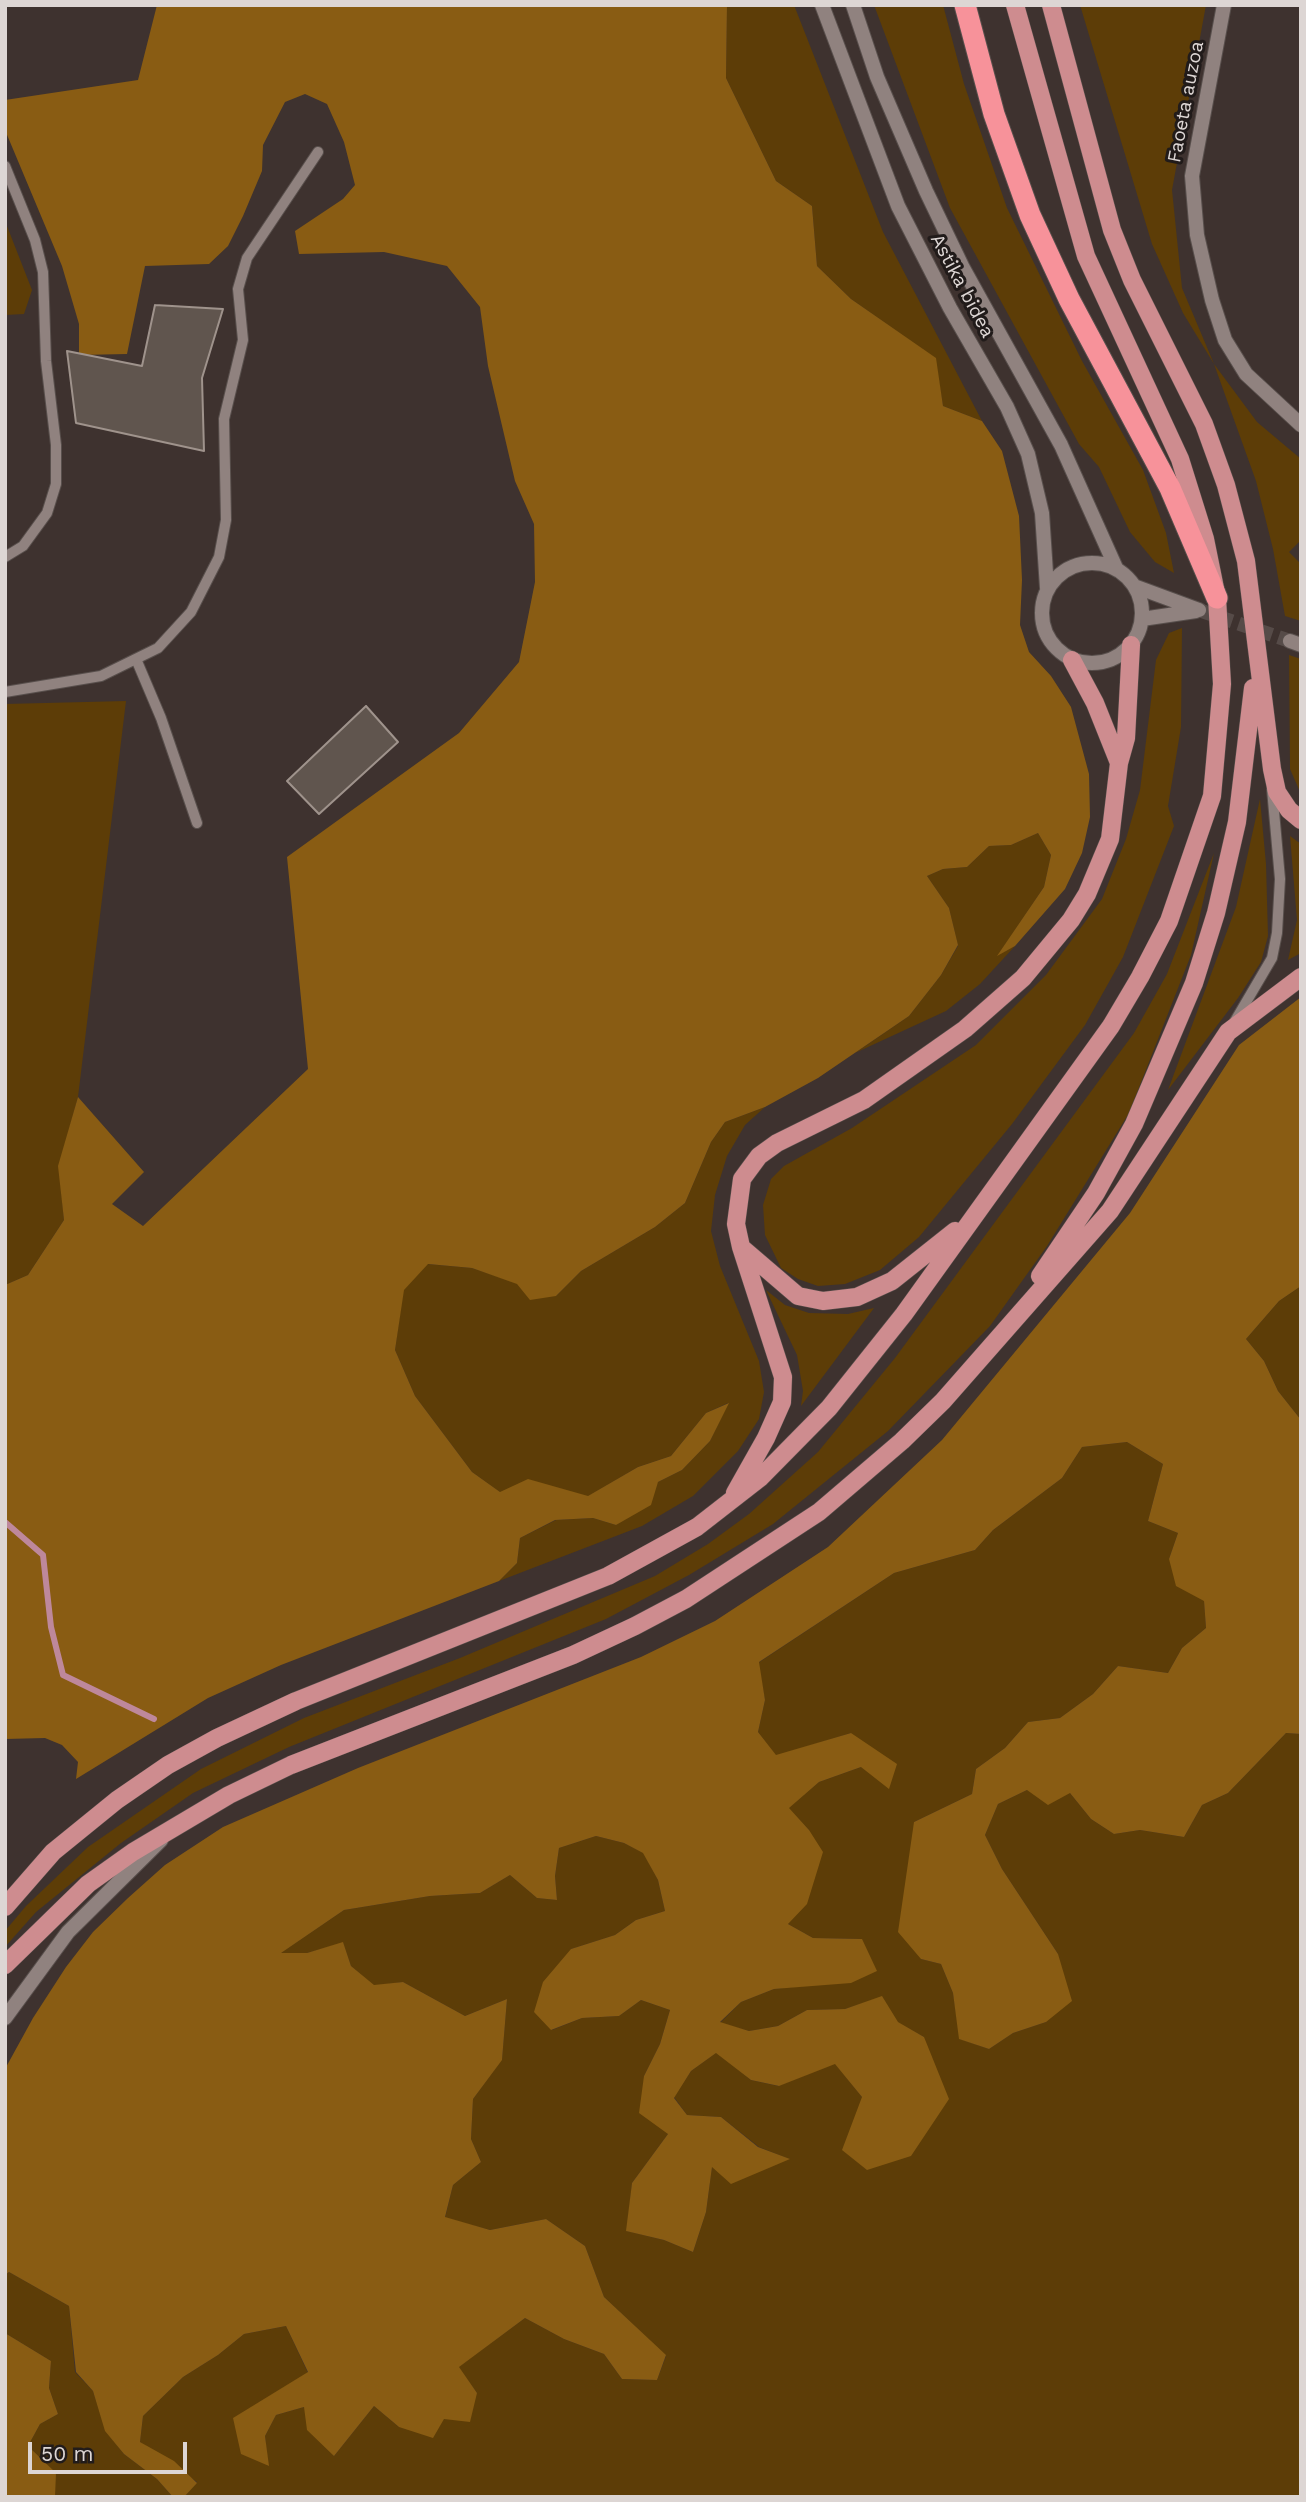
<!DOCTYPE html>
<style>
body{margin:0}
#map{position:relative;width:1306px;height:2502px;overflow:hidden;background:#3e322f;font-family:"Work Sans",sans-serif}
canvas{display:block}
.frame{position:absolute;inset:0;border:7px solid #ddd6d4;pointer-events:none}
.scale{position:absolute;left:28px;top:2442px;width:159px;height:32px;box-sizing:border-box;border:4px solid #ddd6d4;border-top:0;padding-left:9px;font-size:21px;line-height:24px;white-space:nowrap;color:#ddd6d4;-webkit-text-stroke:5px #211b1a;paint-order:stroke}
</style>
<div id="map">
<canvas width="1306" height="2502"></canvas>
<div class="frame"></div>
<div class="scale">50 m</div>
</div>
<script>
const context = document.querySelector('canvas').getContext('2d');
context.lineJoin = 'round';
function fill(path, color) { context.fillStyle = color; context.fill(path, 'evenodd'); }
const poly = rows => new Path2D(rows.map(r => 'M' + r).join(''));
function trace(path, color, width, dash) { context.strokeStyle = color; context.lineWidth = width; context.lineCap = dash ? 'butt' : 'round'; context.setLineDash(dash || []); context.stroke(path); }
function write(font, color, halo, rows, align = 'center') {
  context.font = font + ' "Work Sans",sans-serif'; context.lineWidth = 6; context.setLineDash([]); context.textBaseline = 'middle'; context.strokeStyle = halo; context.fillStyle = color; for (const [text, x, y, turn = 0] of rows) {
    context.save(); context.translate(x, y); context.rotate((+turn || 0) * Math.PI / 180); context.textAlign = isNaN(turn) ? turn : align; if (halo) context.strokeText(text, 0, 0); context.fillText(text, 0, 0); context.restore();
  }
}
const green = poly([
 [727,5,794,5,883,232,982,421,943,406,935,358,851,299,817,266,812,206,776,181,726,78],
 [874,5,943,5,964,84,1007,208,1082,361,1143,470,1166,533,1174,573,1155,562,1130,532,1099,467,1079,444,950,208],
 [1080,5,1206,5,1172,190,1182,288,1214,364,1257,422,1301,459,1301,540,1289,552,1301,564,1301,621,1285,616,1273,549,1256,481,1214,364,1183,313,1152,244],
 [5,221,32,290,24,314,5,315],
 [1182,628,1181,727,1168,806,1174,826,1123,957,1085,1025,1012,1124,919,1237,880,1270,845,1284,818,1286,798,1279,781,1268,765,1235,763,1205,771,1179,784,1166,852,1128,976,1045,1046,975,1102,899,1126,839,1140,790,1156,660,1169,633],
 [1289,655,1301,659,1301,794,1290,769],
 [126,701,78,1097,59,1166,64,1220,28,1275,5,1285,5,704],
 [1260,799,1266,864,1268,936,1261,962,1238,998,1168,1090,1236,907],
 [1038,833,1051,855,1044,887,999,954,1015,946,980,984,946,1011,855,1053,909,1016,941,975,958,946,949,908,927,876,943,869,967,867,989,846,1011,845],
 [1290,836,1301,844,1301,953,1288,960,1297,920],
 [1214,853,1191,955,1129,1113,1047,1246,990,1326,888,1431,773,1524,689,1575,606,1619,289,1747,193,1793,121,1843,36,1912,5,1947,5,1931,26,1906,88,1847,201,1769,304,1718,460,1658,655,1576,708,1544,749,1514,818,1452,895,1358,1134,1033,1167,974],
 [765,1107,745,1125,727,1156,715,1195,711,1231,720,1266,759,1361,764,1392,759,1419,738,1451,693,1496,642,1526,499,1581,517,1563,520,1538,556,1520,593,1518,616,1525,658,1482,682,1470,710,1441,728,1403,706,1413,671,1456,638,1467,587,1497,528,1480,501,1493,472,1472,415,1396,395,1350,403,1290,427,1264,472,1268,556,1296,581,1271,655,1227,685,1203,711,1142,725,1122],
 [1301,1286,1301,1420,1278,1391,1264,1361,1246,1339,1279,1301],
 [766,1290,785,1305,809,1313,848,1314,874,1308,801,1406,803,1391,797,1355],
 [1127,1442,1163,1464,1148,1521,1178,1533,1169,1559,1204,1600,1206,1628,1182,1648,1168,1673,1118,1666,1093,1694,1060,1718,1028,1722,1005,1748,976,1769,972,1794,914,1822,921,1959,941,1964,953,1993,960,2039,989,2049,1013,2033,1046,2022,1058,1954,1002,1869,985,1835,998,1804,1027,1790,1070,1793,1091,1819,1114,1834,1140,1830,1184,1837,1202,1805,1228,1793,1286,1733,1301,1734,1301,2497,184,2497,197,2482,140,2442,143,2416,183,2377,218,2355,244,2334,286,2326,308,2373,234,2418,268,2466,265,2436,276,2415,304,2407,334,2456,374,2406,399,2427,444,2419,477,2393,458,2367,525,2318,564,2339,604,2354,622,2379,657,2380,666,2356,604,2297,585,2246,546,2219,490,2230,445,2218,453,2185,481,2162,471,2139,473,2099,502,2059,507,1999,465,2016,403,1982,374,1986,351,1966,343,1943,307,1953,279,1954,344,1910,430,1896,480,1893,510,1875,537,1898,557,1900,555,1876,559,1848,596,1836,624,1843,644,1853,658,1880,665,1911,636,1920,615,1935,571,1949,552,2030,582,2018,619,2016,641,2000,670,2010,660,2044,644,2076,668,2134,632,2183,627,2231,664,2240,693,2252,706,2212,712,2166,789,2159,759,2147,721,2117,687,2115,674,2097,691,2071,717,2052,751,2080,778,2086,835,2063,862,2097,924,2037,897,2022,882,1997,845,2009,807,2010,778,2026,749,2031,720,2023,741,2002,774,1989,812,1985,862,1939,813,1938,788,1924,809,1830,788,1808,819,1782,861,1767,851,1733,776,1756,758,1732,765,1700,758,1663,894,1573,975,1550,993,1530,1062,1478,1082,1447],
 [9,2272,69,2306,75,2372,93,2391,106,2431,124,2454,157,2479,173,2497,55,2497,55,2473,28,2446,40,2424,58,2414,49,2388,51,2361,5,2333,5,2275]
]);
const forest = poly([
 [157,5,727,5,726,78,776,181,812,206,817,266,851,299,936,358,943,406,982,421,1002,451,1019,516,1022,580,1020,625,1029,652,1051,676,1071,707,1089,774,1090,817,1082,853,1065,889,1015,946,997,956,1044,887,1051,855,1038,833,1011,845,989,846,967,867,943,869,927,876,949,908,958,945,941,975,909,1016,818,1078,765,1107,725,1122,711,1142,685,1203,655,1227,581,1271,556,1296,530,1300,517,1284,472,1268,428,1264,404,1290,395,1350,415,1396,472,1472,500,1492,528,1479,588,1496,638,1467,671,1456,706,1413,729,1403,710,1441,682,1470,658,1482,651,1505,616,1525,593,1518,555,1520,520,1538,517,1563,499,1581,281,1665,208,1698,76,1779,78,1762,62,1745,45,1738,5,1739,5,1285,28,1275,64,1220,58,1166,78,1097,144,1172,112,1204,143,1226,308,1069,287,857,459,733,519,662,535,582,534,524,515,481,488,366,480,307,447,266,384,252,299,254,295,231,343,199,355,185,344,142,327,104,305,94,285,102,263,145,262,171,243,216,228,246,209,264,145,266,127,354,79,355,79,324,62,266,5,130,5,100,138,80],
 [1301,997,1301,1286,1279,1301,1246,1339,1264,1361,1278,1391,1301,1420,1301,1734,1286,1733,1228,1793,1202,1805,1184,1837,1140,1830,1114,1834,1091,1819,1070,1793,1048,1805,1027,1790,998,1804,985,1835,1002,1869,1058,1954,1072,2001,1046,2022,1013,2033,989,2049,959,2039,953,1993,941,1964,921,1959,898,1932,914,1822,972,1794,976,1769,1005,1748,1028,1722,1060,1718,1093,1694,1118,1666,1168,1673,1182,1648,1206,1628,1204,1601,1176,1586,1169,1559,1178,1533,1148,1521,1163,1464,1127,1442,1082,1447,1062,1478,993,1530,975,1550,894,1573,759,1662,765,1700,758,1732,776,1755,851,1733,897,1764,889,1789,861,1767,819,1782,789,1808,809,1830,823,1852,807,1904,788,1924,813,1938,862,1939,877,1971,851,1983,774,1989,741,2002,720,2022,749,2031,778,2026,807,2010,845,2009,882,1996,898,2022,924,2037,949,2099,911,2156,867,2170,842,2150,862,2097,835,2064,779,2086,751,2080,716,2053,691,2071,674,2098,687,2115,721,2117,758,2147,790,2159,731,2184,712,2167,706,2212,693,2252,664,2240,626,2231,632,2183,668,2134,639,2113,644,2076,660,2044,670,2010,641,2000,619,2016,582,2018,551,2030,534,2012,543,1982,571,1949,615,1935,636,1920,665,1911,658,1880,643,1853,624,1843,596,1836,559,1848,555,1876,557,1900,537,1898,510,1875,480,1893,430,1896,344,1910,281,1953,307,1953,343,1942,351,1966,374,1985,403,1982,465,2016,507,1999,502,2060,473,2099,471,2139,481,2162,453,2185,445,2217,490,2230,546,2219,585,2246,604,2297,666,2355,657,2380,622,2379,604,2354,564,2339,525,2318,459,2367,477,2393,470,2422,444,2419,433,2438,399,2427,374,2406,334,2456,307,2430,304,2407,276,2415,265,2436,269,2466,241,2454,233,2418,308,2372,286,2326,244,2334,218,2355,183,2377,143,2416,140,2442,174,2461,197,2483,184,2497,173,2497,157,2479,124,2454,105,2431,93,2391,76,2372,69,2306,9,2272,5,2275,5,2069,33,2018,66,1967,93,1932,128,1898,165,1865,223,1827,358,1768,641,1657,715,1621,828,1547,942,1440,1130,1213,1239,1045],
 [5,2333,51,2361,49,2388,58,2414,40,2424,28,2446,56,2473,55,2497,5,2497]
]);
const stream = poly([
 [5,1522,43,1555,51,1627,63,1675,154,1719]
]);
const building = poly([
 [155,305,223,309,202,378,204,451,76,423,67,351,142,366,155,305],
 [366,706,398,742,319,814,287,781,366,706]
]);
const minorTunnel = poly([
 [1199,610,1290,641]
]);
const service = poly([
 [5,166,35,240,43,272,46,361,56,445,56,484,47,513,23,546,5,557],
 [136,659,161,718,197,823],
 [5,692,101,676,158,648,191,612,219,557,226,520,224,419,243,340,238,289,247,258,318,152],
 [1235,1021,1272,958,1277,933,1280,879,1272,789]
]);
const minor = poly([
 [822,5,898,206,950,308,1007,407,1028,454,1042,513,1047,588],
 [853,5,877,77,926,191,963,268,1061,445,1117,570],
 [1224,5,1192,176,1197,235,1212,300,1225,340,1246,374,1301,425],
 '1042 613a50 50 0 1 1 100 0a50 50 0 1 1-100 0Z',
 [1134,586,1199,610],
 [1142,619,1196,611],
 [1290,641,1301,645]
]);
const tertiary = poly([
 [5,2018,68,1932,161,1840]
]);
const primary = poly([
 [1051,5,1112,230,1132,280,1204,424,1226,485,1246,561,1272,769,1277,792,1289,810,1301,820],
 [1072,660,1095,703,1119,763],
 [742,1248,798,1296,823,1301,857,1297,892,1281,955,1231],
 [1040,1276,1096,1193,1134,1124,1194,983,1216,913,1237,822,1253,688],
 [735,1493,766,1438,782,1402,783,1377,741,1247,736,1224,742,1179,759,1156,777,1143,864,1100,965,1029,1023,978,1071,920,1087,894,1110,839,1119,763,1126,738,1131,645],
 [5,1907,53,1852,117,1800,168,1765,217,1738,296,1701,608,1576,697,1527,760,1478,829,1408,904,1314,1111,1026,1140,977,1169,921,1212,796,1222,684,1217,598,1205,539,1180,459,1086,256,1015,5],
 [5,1965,88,1884,133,1852,229,1795,291,1765,573,1655,635,1626,686,1599,819,1512,902,1441,943,1401,1110,1211,1228,1032,1301,977]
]);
const motorway = poly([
 [965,5,994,114,1030,215,1069,299,1170,488,1217,598]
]);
const streetNames = [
 ["Faoeta auzoa",1186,102,-79],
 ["Astika bidea",962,286,62]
];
fill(green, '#5d3d07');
fill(forest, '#895c13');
trace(stream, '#be889b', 6);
fill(building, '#60554e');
trace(building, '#9f938c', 2);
trace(minorTunnel, '#564b48', 14, [14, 7]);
trace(service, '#584f4c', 12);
trace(minor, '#584f4c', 16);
trace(tertiary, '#584f4c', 16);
trace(primary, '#584f4c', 19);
trace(motorway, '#584f4c', 23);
trace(service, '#90827f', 10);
trace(minor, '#90827f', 14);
trace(tertiary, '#90827f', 14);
trace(primary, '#ce8c8f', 18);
trace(motorway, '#f7929a', 21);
write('19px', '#ddd6d4', '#211b1a', streetNames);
</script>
